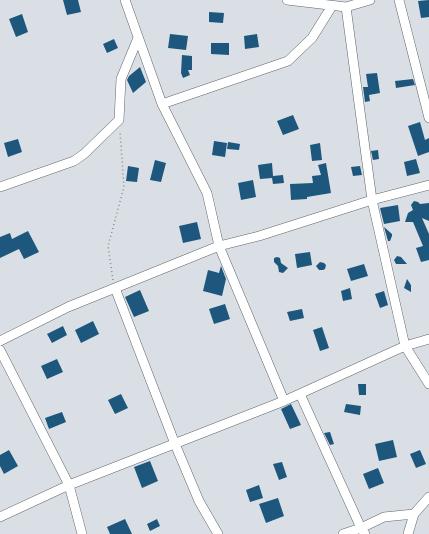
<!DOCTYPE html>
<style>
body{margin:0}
canvas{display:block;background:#d9dfe4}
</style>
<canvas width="429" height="534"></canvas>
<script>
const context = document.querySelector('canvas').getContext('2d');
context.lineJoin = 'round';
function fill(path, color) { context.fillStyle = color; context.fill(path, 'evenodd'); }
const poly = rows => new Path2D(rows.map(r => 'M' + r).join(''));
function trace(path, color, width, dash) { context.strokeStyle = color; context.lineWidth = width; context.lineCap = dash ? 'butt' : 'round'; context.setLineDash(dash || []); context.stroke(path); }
const building = poly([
 [63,0,78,0,81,12,67,15],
 [429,0,429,17,421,18,418,1],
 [209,12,224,13,223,23,209,22],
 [22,14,28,32,16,37,9,19],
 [170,34,188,36,186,50,168,48],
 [257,34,259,47,245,49,244,36],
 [114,39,118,48,107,53,103,44],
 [211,43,229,43,229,55,211,54],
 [182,55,192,56,192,70,188,70,190,75,183,78,181,73],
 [140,67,146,82,133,93,127,80,129,76],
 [377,73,380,93,369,95,370,101,365,102,363,87,368,87,366,74],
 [413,79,415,85,396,88,395,81],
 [293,115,299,129,283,135,277,121],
 [420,122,425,140,429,138,429,152,418,156,408,126],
 [18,139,22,152,8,157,4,143],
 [214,141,227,143,225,157,212,155],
 [228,142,240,144,239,150,227,149],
 [320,143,322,160,312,161,310,145],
 [378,150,379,159,373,160,371,151],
 [416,159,420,173,407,176,404,162],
 [155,160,166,163,161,182,150,180],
 [272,163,273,176,283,175,284,183,273,184,272,178,260,179,258,165],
 [326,163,331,193,307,197,307,199,291,200,290,184,313,183,312,176,321,175,318,165],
 [128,166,139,168,137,182,126,181],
 [360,166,362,175,353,176,351,167],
 [253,180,256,197,241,200,238,183],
 [414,201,418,202,420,204,429,203,429,221,422,218,429,234,429,260,421,262,416,248,423,246,413,222,405,222,408,213,413,210,411,205],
 [398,205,400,221,384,224,380,208],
 [197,222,201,239,183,243,179,226],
 [384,227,392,234,392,236,390,241,388,241],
 [28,231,39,252,24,259,19,249,0,258,0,237,10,233,12,239],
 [310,252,312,265,297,268,295,254],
 [397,256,401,257,407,264,396,264,394,260],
 [277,257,280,258,281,263,288,268,283,273,279,272,278,266,274,262,274,258],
 [320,262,324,263,326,265,325,269,323,270,319,270,316,266],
 [364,264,368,276,351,281,347,269],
 [221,266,226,279,222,296,203,291,208,270,219,273],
 [407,279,411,285,411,292,404,288],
 [350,288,352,299,343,301,341,291],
 [140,290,149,311,134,317,125,297],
 [384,291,388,305,380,308,375,294],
 [225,304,230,319,214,324,209,309],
 [302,309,304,318,290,321,287,312],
 [93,321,99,334,81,343,75,330],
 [63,326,67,335,52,343,47,334],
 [322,327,329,348,320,351,313,330],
 [57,359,63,372,47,379,41,366],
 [358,384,366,384,366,395,359,395],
 [121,394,128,408,115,414,108,400],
 [291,404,301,425,290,429,281,409],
 [346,404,361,406,360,415,344,412],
 [62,412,66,422,49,429,45,418],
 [330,432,334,444,330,445,324,433],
 [393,440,397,457,379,461,375,444],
 [9,450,18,466,4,474,0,466,0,455],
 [420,450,426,464,416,468,410,454],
 [150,461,158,481,142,488,134,467],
 [282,462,287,477,279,480,273,464],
 [378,468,384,483,369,489,363,474],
 [259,485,263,498,250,502,246,490],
 [278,498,284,516,266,523,259,504],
 [125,519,132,534,110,534,107,527],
 [157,519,160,526,150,531,147,524]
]);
const path = poly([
 [113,280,108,246,124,187,120,132]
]);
const street = poly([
 [125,0,162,104,207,193,219,246,284,401],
 [287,0,346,7,370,0],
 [399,0,429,118],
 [346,7,372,200,405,346,429,384],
 [162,104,288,61,312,38,332,6],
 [0,187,74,161,84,154,119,120,121,79,138,38],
 [115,288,175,444,199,501,218,534],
 [0,341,68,307,219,246,259,236,372,200,429,185],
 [0,350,69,485,82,534],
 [300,394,361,528,365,534],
 [0,517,69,485,284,401,405,346,429,339],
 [343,534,361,528,384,517,414,514],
 [408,534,414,514,429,497]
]);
fill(building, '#1e577d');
trace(street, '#61676b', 10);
trace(path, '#878b8e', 1.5, [1, 3]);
trace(street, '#fff', 9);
</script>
